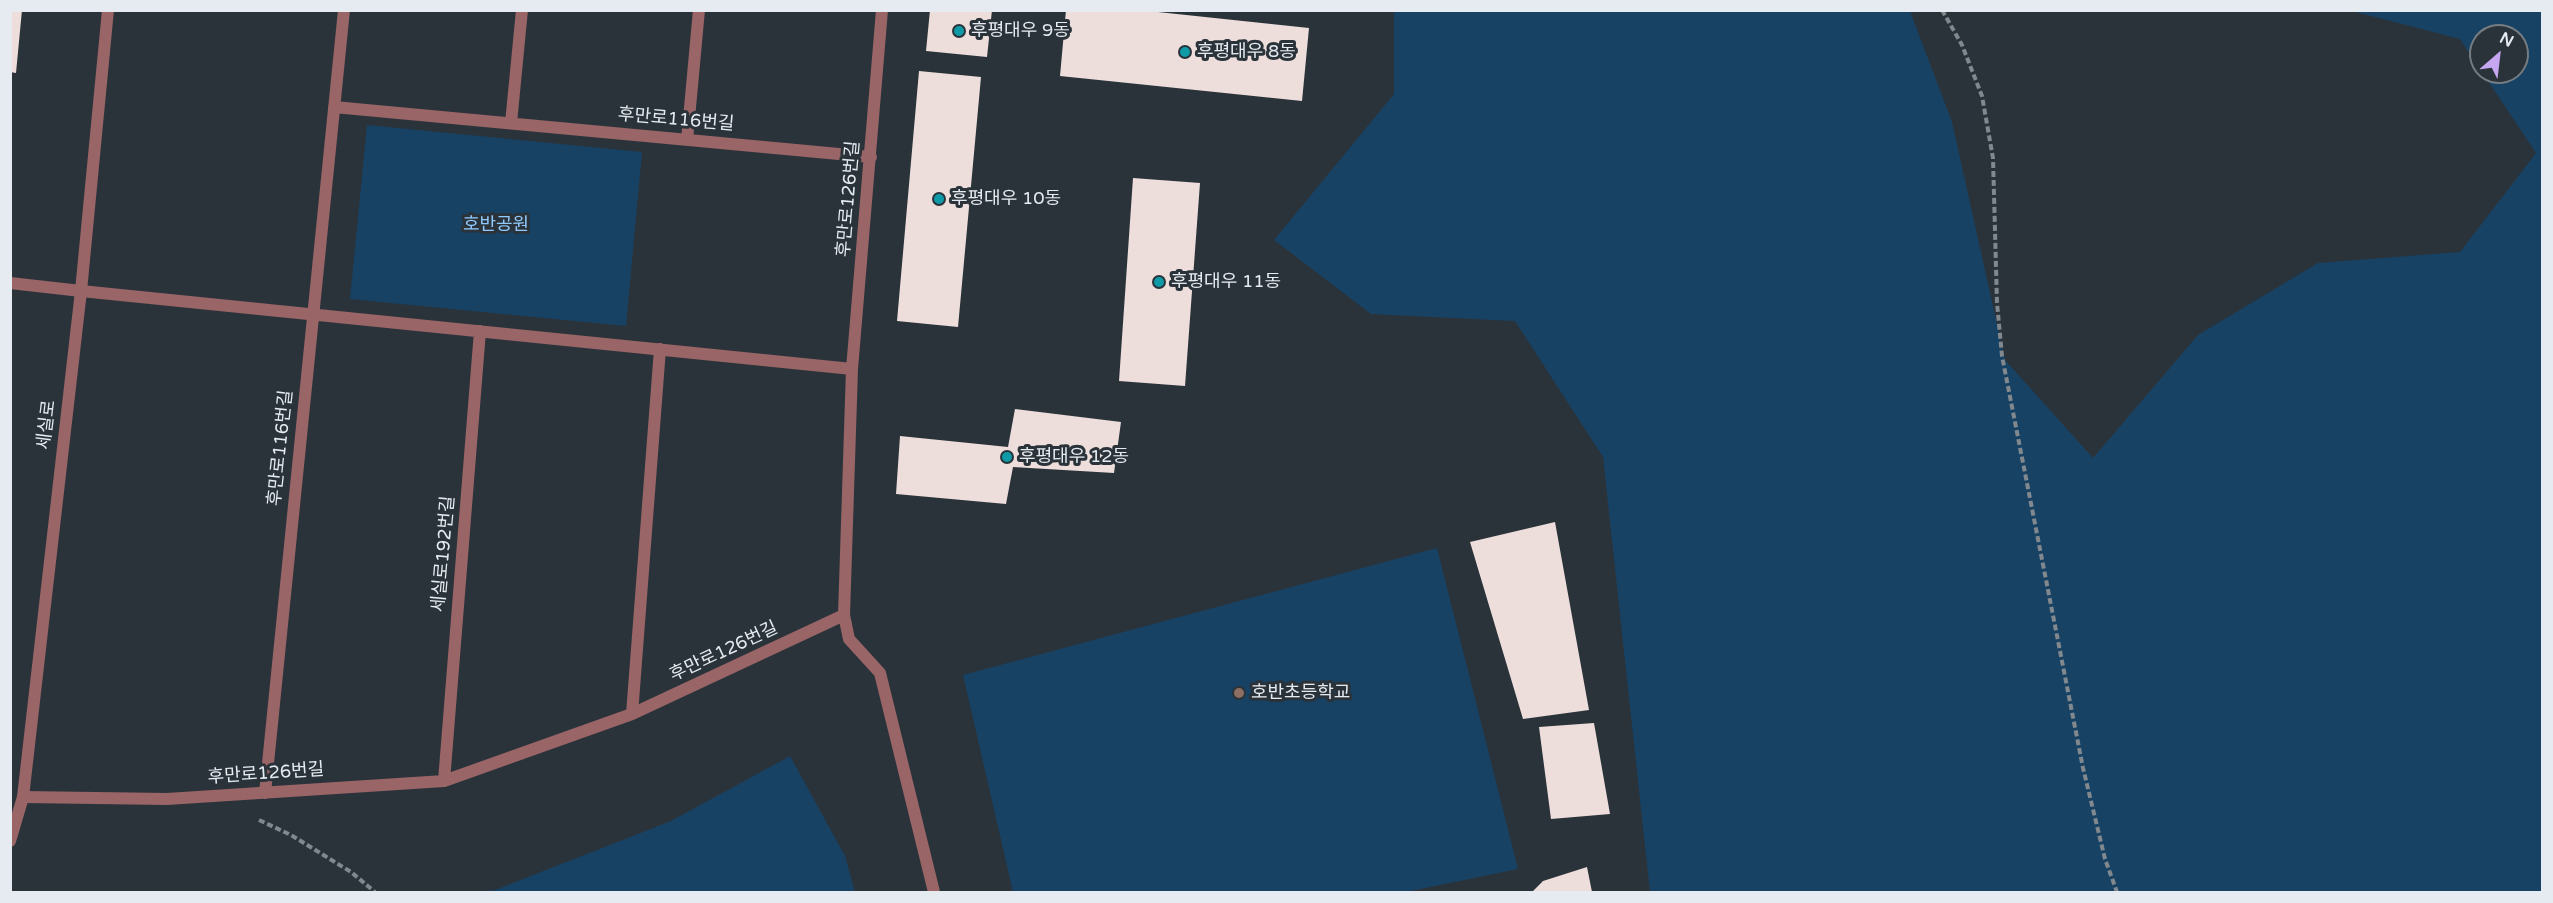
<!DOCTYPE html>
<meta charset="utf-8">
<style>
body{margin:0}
#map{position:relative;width:2553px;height:903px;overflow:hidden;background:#2b333a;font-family:"Varela Round",sans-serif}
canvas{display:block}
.frame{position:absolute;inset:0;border:12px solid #e5ebf0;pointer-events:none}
.north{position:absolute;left:2469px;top:24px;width:60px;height:60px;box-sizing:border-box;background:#2b333a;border:2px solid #757d83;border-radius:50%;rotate:28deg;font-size:16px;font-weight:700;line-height:24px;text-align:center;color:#e5ebf0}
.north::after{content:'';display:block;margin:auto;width:21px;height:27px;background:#c6a6f0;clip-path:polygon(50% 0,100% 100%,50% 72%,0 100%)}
</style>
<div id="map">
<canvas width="2553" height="903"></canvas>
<div class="frame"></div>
<div class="north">N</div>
</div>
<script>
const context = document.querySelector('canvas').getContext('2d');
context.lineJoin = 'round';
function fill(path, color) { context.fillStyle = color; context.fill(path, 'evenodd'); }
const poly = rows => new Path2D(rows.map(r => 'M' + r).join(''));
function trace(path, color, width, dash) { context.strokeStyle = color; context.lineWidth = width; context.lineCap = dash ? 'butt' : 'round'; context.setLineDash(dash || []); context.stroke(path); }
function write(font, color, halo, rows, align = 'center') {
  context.font = font + ' "Varela Round","Noto Sans KR",sans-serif'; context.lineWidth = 6; context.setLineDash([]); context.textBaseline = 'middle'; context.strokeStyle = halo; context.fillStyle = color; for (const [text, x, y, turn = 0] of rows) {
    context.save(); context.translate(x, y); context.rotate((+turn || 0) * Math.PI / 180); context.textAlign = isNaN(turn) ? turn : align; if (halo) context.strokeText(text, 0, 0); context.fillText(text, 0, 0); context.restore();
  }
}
const green = poly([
 [1394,11,1910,11,1952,122,2005,360,2093,458,2198,335,2318,263,2460,252,2536,153,2482,72,2517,72,2517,36,2481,36,2481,71,2460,39,2352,11,2542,11,2542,892,1650,892,1603,457,1515,321,1371,314,1274,240,1394,94],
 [367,125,642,152,626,326,350,299],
 [1437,548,1518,869,1406,892,1013,892,963,675],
 [790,756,845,856,855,892,474,892,495,890,671,821]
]);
const building = poly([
 [10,10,22,10,16,73,10,72],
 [930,10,992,10,987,57,926,51],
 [1066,10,1139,10,1309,28,1302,101,1060,76],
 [919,71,981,77,958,327,897,321],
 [1133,178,1200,183,1185,386,1119,381],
 [1015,409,1121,422,1114,473,1013,467,1006,504,896,494,900,436,1008,447],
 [1555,522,1589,710,1523,719,1470,542],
 [1594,723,1610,814,1551,819,1539,727],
 [1587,867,1592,892,1532,892,1543,881]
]);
const path = poly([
 [1942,10,1962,45,1982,96,1993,158,1997,303,2002,356,2083,768,2105,859,2117,892],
 [259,820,291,835,351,872,375,892]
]);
const service = poly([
 [10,283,81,291],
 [844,615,849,639,880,673,934,892]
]);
const minor = poly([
 [334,107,871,157],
 [511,123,522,10],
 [687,140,699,10],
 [81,291,852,369],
 [632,714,660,349],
 [444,781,480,331],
 [265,793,344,10],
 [23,797,167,799,444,781,632,714,844,615,852,369,882,10]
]);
const tertiary = poly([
 [10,841,23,797,81,291,108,10]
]);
const markers = [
 [959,31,6,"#0f9aa8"],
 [1185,52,6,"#0f9aa8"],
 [939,199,6,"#0f9aa8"],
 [1159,282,6,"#0f9aa8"],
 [1007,457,6,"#0f9aa8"],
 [1239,693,6,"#8d6e63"]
];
const poiNames = [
 ["후평대우 9동",971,31],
 ["후평대우 8동",1197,52],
 ["후평대우 10동",951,199],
 ["후평대우 11동",1171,282],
 ["후평대우 12동",1019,457],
 ["호반초등학교",1251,693]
];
const streetNames = [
 ["후만로116번길",676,120,5],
 ["후만로126번길",849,199,-85],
 ["세실로",47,425,-83],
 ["후만로116번길",281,448,-84],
 ["세실로192번길",444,554,-85],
 ["후만로126번길",724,652,-25],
 ["후만로126번길",266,774,-4]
];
const parkNames = [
 ["호반공원",496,225]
];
fill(green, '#184264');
fill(building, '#eddedc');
trace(path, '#81888e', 4, [6, 3]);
trace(service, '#996567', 12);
trace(minor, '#996567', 12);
trace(tertiary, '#996567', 12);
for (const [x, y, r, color] of markers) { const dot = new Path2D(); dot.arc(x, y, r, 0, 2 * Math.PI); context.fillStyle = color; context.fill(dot); trace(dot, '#2b333a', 2); }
write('18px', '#e5ebf0', '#2b333a', poiNames, 'left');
write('18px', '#e5ebf0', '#2b333a', streetNames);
write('18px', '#8fc9fd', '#2b333a', parkNames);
</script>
